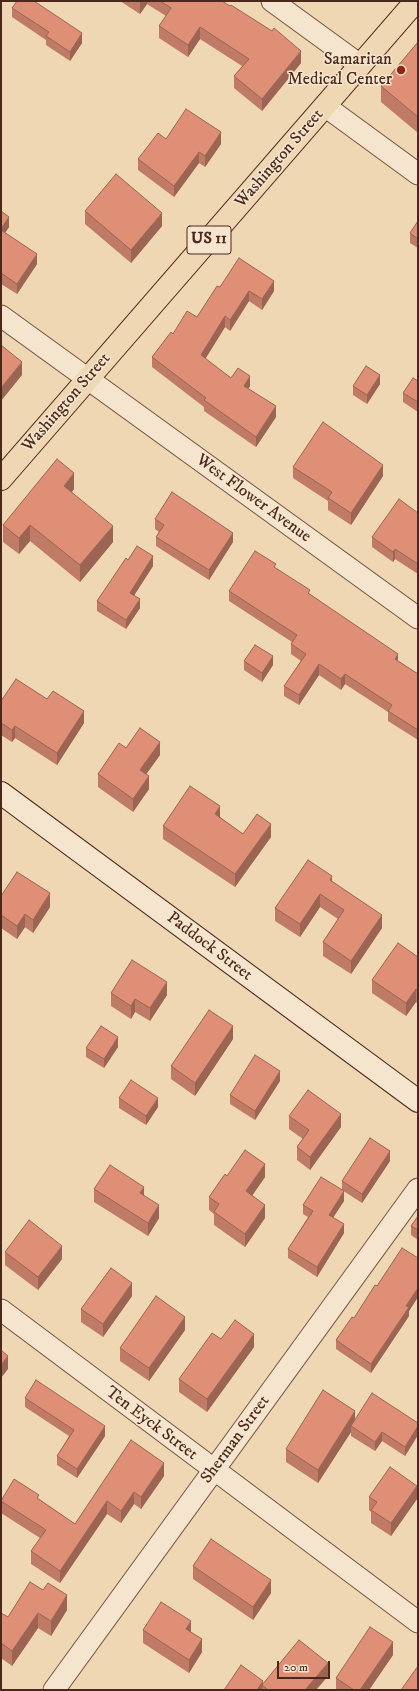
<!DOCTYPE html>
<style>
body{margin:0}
#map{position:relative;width:419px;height:1691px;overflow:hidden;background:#f0d7b3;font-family:"IM FELL DW Pica",serif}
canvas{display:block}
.frame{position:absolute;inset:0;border:2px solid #4a281b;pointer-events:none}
.scale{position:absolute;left:277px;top:1661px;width:53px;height:18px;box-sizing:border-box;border:2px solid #4a281b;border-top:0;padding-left:5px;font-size:12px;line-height:14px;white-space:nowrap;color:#4a281b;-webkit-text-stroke:3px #f5e5ce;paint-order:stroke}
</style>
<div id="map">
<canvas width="419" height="1691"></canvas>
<div class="frame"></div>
<div class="scale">20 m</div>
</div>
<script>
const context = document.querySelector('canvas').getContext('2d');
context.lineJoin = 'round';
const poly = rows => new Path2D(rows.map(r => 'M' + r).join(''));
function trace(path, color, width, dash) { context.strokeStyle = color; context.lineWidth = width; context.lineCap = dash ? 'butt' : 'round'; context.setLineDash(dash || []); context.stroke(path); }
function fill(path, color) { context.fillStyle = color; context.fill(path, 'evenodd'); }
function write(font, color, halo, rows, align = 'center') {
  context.font = font + ' "IM FELL DW Pica",serif'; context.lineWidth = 3; context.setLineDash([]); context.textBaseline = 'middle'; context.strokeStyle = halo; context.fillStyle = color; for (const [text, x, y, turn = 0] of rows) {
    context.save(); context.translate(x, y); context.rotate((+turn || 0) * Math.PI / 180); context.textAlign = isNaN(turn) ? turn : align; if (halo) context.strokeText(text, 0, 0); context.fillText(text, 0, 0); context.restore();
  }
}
const street = poly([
 [272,1,360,65],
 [325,106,418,174],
 [1,316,418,618],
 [1,1310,418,1622],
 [54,1690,418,1189]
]);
const secondary = poly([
 [1,793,418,1101]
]);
const primary = poly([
 [1,479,416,1]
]);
const wall = poly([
 [120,1,222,1,301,63,262,111,234,88,234,76,242,66,200,39,188,57,159,38,159,26,166,16,147,4,140,14],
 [12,8,82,43,70,61,46,45,46,40,12,17],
 [418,42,418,133,381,102,381,86],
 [221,144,205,167,199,163,174,197,138,170,138,159],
 [1,211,9,227,5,233,37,264,17,294,1,284],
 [85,211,162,226,131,263,85,224],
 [418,221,418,248,410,243,410,233],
 [220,287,274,291,262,310,249,301,230,331,225,327,205,359,231,378,250,386,248,389,276,417,256,447,204,411,204,407,152,367,152,357,173,334,197,317],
 [418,381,418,412,403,402,403,393],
 [380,384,367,404,353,395,353,386],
 [293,467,383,476,351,525,328,510,328,501,293,478],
 [74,489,72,492,113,542,80,582,30,541,19,554,3,542,3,525],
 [418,513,418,574,395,559,393,562,372,547,372,537],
 [155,519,233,542,209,580,156,546,156,537,159,532,155,529],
 [128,560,153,566,134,595,140,608,126,629,97,611,97,601],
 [276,568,398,661,418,674,418,740,388,721,388,712,345,684,341,690,319,675,299,705,284,696,284,686,301,661,291,654,291,644,292,642,229,601,229,591],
 [244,661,273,665,262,682,244,670],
 [1,701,84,723,57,765,15,738,12,742,1,735],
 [126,748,160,755,146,774,149,789,133,812,98,787,98,774],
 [220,817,243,834,271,837,235,887,163,839,163,826],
 [332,881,382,928,351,974,323,956,323,942,338,919,320,907,300,937,275,921,275,908],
 [1,896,50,907,33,933,25,927,17,939,1,928],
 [418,957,418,1004,416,1002,406,1016,372,993,372,980],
 [111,993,167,995,150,1021,135,1012,131,1019,111,1006],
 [233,1039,195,1096,171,1079,171,1066],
 [118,1047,104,1068,86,1057,86,1048],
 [280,1081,255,1120,230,1104,230,1095],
 [119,1098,158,1107,146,1125,119,1108],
 [289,1116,341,1127,310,1170,297,1160,297,1147,303,1139,289,1129],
 [390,1161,362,1203,342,1190,342,1181],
 [227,1176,265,1177,252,1196,265,1218,245,1247,214,1225,214,1214,209,1210,209,1197],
 [94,1189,144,1196,159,1218,148,1236,94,1202],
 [344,1201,333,1217,344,1233,317,1277,288,1258,288,1249,308,1217,303,1214,303,1205],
 [418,1216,418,1240,411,1235,411,1226],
 [5,1252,62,1259,38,1290,5,1265],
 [418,1258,418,1297,409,1311,409,1316,371,1373,336,1349,336,1340,354,1318,377,1286],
 [132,1296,103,1337,81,1322,81,1309],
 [185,1330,149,1381,120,1361,120,1348],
 [221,1339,254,1347,207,1412,179,1392,179,1379],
 [25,1398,105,1436,77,1478,57,1465,57,1456,69,1436,25,1407],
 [355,1419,418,1423,418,1435,405,1456,382,1441,375,1451,351,1436,351,1432,318,1483,286,1462,286,1449],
 [131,1440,164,1476,141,1509,134,1504,121,1523,107,1514,60,1583,31,1564,31,1551,40,1538,1,1513,1,1500,39,1499,75,1524],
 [369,1497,417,1499,391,1536,371,1523,371,1512,369,1510],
 [418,1553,418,1564,417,1563,417,1555],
 [193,1566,271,1593,253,1620,193,1579],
 [67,1610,51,1636,38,1628,12,1666,1,1658,1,1613,8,1617],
 [143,1630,191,1632,202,1652,189,1673,143,1643],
 [393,1655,369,1690,336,1690,336,1678],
 [328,1676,316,1690,224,1690,263,1684]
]);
const shadedWall = poly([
 [141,1,147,1,147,4,140,14,140,2],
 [200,27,200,39,188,57,188,45],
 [82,33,82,43,70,61,70,52],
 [301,51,301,63,262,111,262,99],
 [221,132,221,144,205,167,205,156],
 [199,152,199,163,174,197,174,186],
 [162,213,162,226,131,263,131,250],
 [9,217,9,227,1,239,1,229],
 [37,254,37,264,17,294,17,284],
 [274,281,274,291,262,310,262,299],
 [249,291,249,301,230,331,230,320],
 [225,316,225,327,201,366,201,355],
 [22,362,22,375,1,401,1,388],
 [380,375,380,384,367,404,367,395],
 [250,376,250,386,244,396,244,386],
 [276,406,276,417,256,447,256,437],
 [383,465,383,476,351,525,351,513],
 [74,473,74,489,64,502,64,486],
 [30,525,30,541,19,554,19,538],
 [113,526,113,542,80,582,80,565],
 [233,533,233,542,209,580,209,570],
 [395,549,395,559,393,562,393,552],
 [153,556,153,566,130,602,130,593],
 [140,599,140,608,126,629,126,620],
 [398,654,398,665,395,659],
 [273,656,273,665,262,682,262,673],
 [319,664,319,675,299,705,299,695],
 [345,674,345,684,341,690,341,679],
 [84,711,84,723,57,765,57,753],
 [15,726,15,738,12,742,12,730],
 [160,742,160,755,140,783,140,770],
 [149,776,149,789,133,812,133,799],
 [220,806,220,819,215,814],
 [271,824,271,837,235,887,235,874],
 [332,876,332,889,330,880],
 [50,893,50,907,33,933,33,920],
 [320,894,320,907,300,937,300,924],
 [25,914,25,927,17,939,17,926],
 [382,915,382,928,351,974,351,961],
 [167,982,167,995,150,1021,150,1008],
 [416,989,416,1002,406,1016,406,1003],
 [135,999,135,1012,131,1019,131,1006],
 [233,1026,233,1039,195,1096,195,1083],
 [118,1037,118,1047,104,1068,104,1059],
 [280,1071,280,1081,255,1120,255,1111],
 [158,1098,158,1107,146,1125,146,1116],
 [341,1114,341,1127,310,1170,310,1157],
 [390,1151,390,1161,362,1203,362,1194],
 [265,1164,265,1177,246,1204,246,1191],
 [144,1187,144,1200,140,1193],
 [344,1191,344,1201,329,1224,329,1215],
 [159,1205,159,1218,148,1236,148,1223],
 [265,1205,265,1218,245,1247,245,1234],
 [344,1224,344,1233,317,1277,317,1267],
 [62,1246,62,1259,38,1290,38,1277],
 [132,1283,132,1296,103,1337,103,1324],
 [418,1288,418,1297,409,1311,409,1316,371,1373,371,1364,406,1306],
 [185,1317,185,1330,149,1381,149,1368],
 [254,1334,254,1347,207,1412,207,1399],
 [8,1356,8,1369,1,1378,1,1365],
 [355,1411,355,1424,351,1426,351,1432,318,1483,318,1470],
 [105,1426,105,1436,77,1478,77,1469],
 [418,1426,418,1435,405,1456,405,1447],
 [382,1432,382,1441,375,1451,375,1442],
 [164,1463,164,1476,141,1509,141,1497],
 [417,1486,417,1499,391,1536,391,1523],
 [134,1492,134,1504,121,1523,121,1511],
 [107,1501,107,1514,60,1583,60,1571],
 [271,1580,271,1593,253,1620,253,1607],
 [67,1595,67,1610,51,1636,51,1621],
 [38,1613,38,1628,12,1666,12,1651],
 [191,1621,191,1634,186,1629],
 [202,1639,202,1652,189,1673,189,1660],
 [393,1642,393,1655,369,1690,360,1690],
 [328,1663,328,1676,316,1690,305,1690],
 [263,1681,263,1686,262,1685,262,1690,257,1690]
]);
const building = poly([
 [17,1,34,1,82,33,70,52,46,36,49,32,12,8,17,1],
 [160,1,222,1,230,6,231,5,272,31,274,28,301,51,262,99,234,76,249,59,200,27,188,45,159,26,171,8,160,1],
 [418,42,418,117,381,86,418,42],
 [186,109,221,132,205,156,199,152,174,186,138,159,158,133,166,139,186,109],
 [116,174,162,213,131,250,85,211,116,174],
 [1,211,9,217,1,229,1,211],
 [418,221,418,239,410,233,418,221],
 [1,230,37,254,17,284,1,273,1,230],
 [239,258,274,281,262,299,249,291,230,320,225,316,201,355,231,378,238,368,250,376,244,386,276,406,256,437,204,400,206,398,152,357,171,332,173,334,187,311,197,317,217,286,220,287,239,258],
 [1,345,22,362,1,388,1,345],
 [366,366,380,375,367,395,353,386,366,366],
 [413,378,418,381,418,402,403,393,413,378],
 [323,422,383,465,351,513,328,498,332,492,293,467,323,422],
 [57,459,74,473,64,486,113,526,80,565,30,525,19,538,3,525,57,459],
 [172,492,233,533,209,570,156,537,164,525,155,519,172,492],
 [399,499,418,513,418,564,395,549,393,552,372,537,399,499],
 [137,546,153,556,130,593,140,599,126,620,97,601,126,558,128,560,137,546],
 [255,551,276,564,274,567,310,590,308,593,398,654,395,659,418,674,418,730,388,711,392,705,345,674,341,679,319,664,299,695,284,686,306,654,291,644,297,635,229,591,255,551],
 [255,645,273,656,262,673,244,661,255,645],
 [16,679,47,699,53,691,84,711,57,753,15,726,12,730,1,723,1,701,16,679],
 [140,728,160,742,140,770,149,776,133,799,98,774,119,743,126,748,140,728],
 [190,786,220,806,215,814,243,834,257,814,271,824,235,874,163,826,190,786],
 [308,860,332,876,330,880,382,915,351,961,323,942,344,910,320,894,300,924,275,908,308,860],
 [17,872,50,893,33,920,25,914,17,926,1,915,1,896,17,872],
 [398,943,418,957,418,972,417,974,418,975,418,991,416,989,406,1003,372,980,398,943],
 [132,960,167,982,150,1008,135,999,131,1006,111,993,132,960],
 [209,1010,233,1026,195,1083,171,1066,209,1010],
 [101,1026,118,1037,104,1059,86,1048,101,1026],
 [255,1055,280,1071,255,1111,230,1095,255,1055],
 [131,1080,158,1098,146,1116,119,1098,131,1080],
 [308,1090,341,1114,310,1157,297,1147,309,1130,289,1116,308,1090],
 [370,1138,390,1151,362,1194,342,1181,370,1138],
 [245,1150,265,1164,246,1191,265,1205,245,1234,214,1212,219,1204,209,1197,225,1174,227,1176,245,1150],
 [110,1165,144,1187,140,1193,159,1205,148,1223,94,1189,110,1165],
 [321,1177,344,1191,329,1215,344,1224,317,1267,288,1249,313,1211,303,1205,321,1177],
 [418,1216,418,1230,411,1226,418,1216],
 [29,1220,62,1246,38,1277,5,1252,29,1220],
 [402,1248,418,1258,418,1288,406,1306,409,1307,371,1364,336,1340,352,1317,354,1318,375,1285,377,1286,402,1248],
 [111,1268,132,1283,103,1324,81,1309,111,1268],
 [156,1296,185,1317,149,1368,120,1348,156,1296],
 [235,1320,254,1334,207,1399,179,1379,212,1333,221,1339,235,1320],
 [1,1350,8,1356,1,1365,1,1350],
 [36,1380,105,1426,77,1469,57,1456,74,1430,25,1398,36,1380],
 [323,1390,355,1411,318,1470,286,1449,323,1390],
 [372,1393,418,1423,418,1426,405,1447,382,1432,375,1442,351,1426,372,1393],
 [131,1440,164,1463,141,1497,134,1492,121,1511,107,1501,60,1571,31,1551,46,1530,1,1501,14,1479,39,1495,37,1498,75,1524,131,1440],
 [390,1467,417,1486,391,1523,371,1510,377,1502,369,1497,390,1467],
 [211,1539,271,1580,253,1607,193,1566,211,1539],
 [30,1582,43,1590,48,1583,67,1595,51,1621,38,1613,12,1651,1,1643,1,1613,8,1617,30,1582],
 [161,1602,191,1621,186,1629,202,1639,189,1660,143,1630,161,1602],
 [370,1627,393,1642,360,1690,354,1690,336,1678,370,1627],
 [299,1640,328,1663,305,1690,268,1690,262,1685,299,1640],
 [241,1665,263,1681,257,1690,224,1690,241,1665],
 [418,1666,418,1690,401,1690,418,1666]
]);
const markers = [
 [401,70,5,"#8f2418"]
];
const shields = [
 [209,240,44]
];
const shieldNames = [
 ["US 11",209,240]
];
const poiNames = [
 ["Samaritan",392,60],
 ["Medical Center",392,80]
];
const streetNames = [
 ["Washington Street",280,159,-49],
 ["Washington Street",67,403,-49],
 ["West Flower Avenue",253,499,36],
 ["Paddock Street",209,947,37],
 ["Ten Eyck Street",151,1424,37],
 ["Sherman Street",236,1440,-54]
];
trace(street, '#745441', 23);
trace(secondary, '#4a281b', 24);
trace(primary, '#4a281b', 24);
trace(street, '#f5e5ce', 21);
trace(secondary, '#f5e5ce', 22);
trace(primary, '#f0d7b3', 22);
fill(wall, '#bf7b65');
fill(shadedWall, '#9b6453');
fill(building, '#de8f76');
trace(building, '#9b6453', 1);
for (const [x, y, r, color] of markers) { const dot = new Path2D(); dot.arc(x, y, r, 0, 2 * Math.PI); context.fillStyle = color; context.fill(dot); trace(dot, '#f5e5ce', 1.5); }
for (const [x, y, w] of shields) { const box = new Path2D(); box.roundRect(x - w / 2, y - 14, w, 28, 3); context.fillStyle = '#f5e5ce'; context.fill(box); trace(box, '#4a281b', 1); }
write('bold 16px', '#4a281b', null, shieldNames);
write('17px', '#4a281b', '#f5e5ce', poiNames, 'right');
write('17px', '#4a281b', '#f5e5ce', streetNames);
</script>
